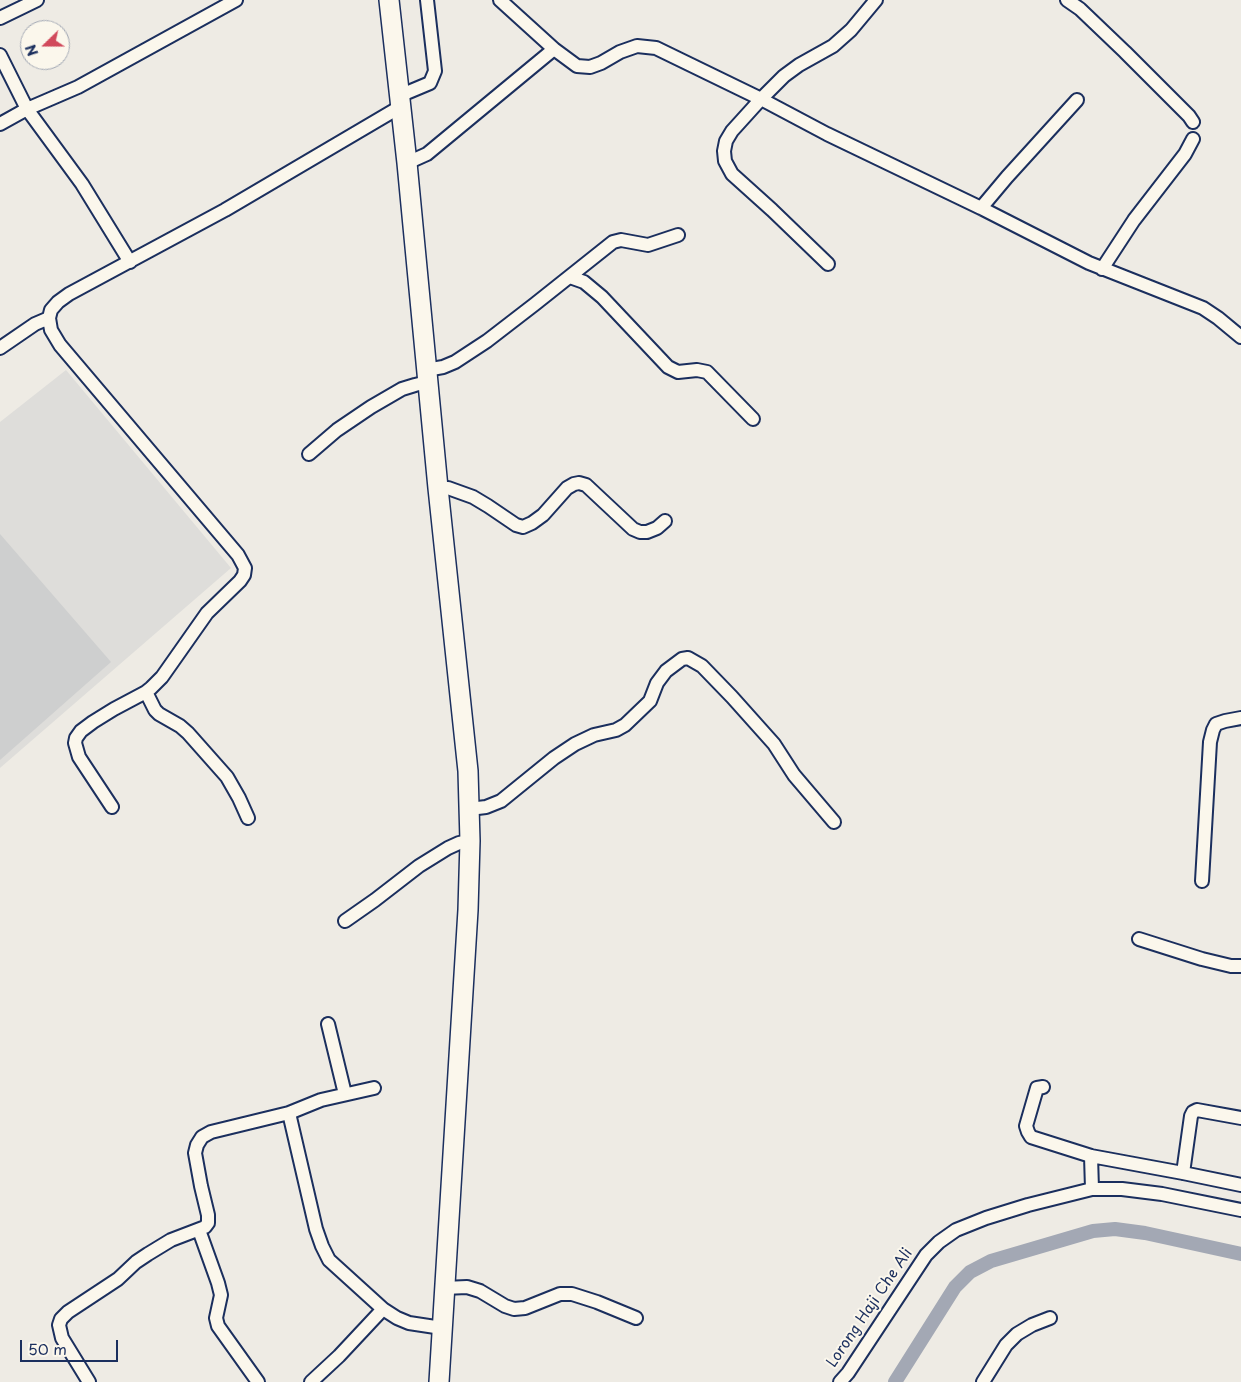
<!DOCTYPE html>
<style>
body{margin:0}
#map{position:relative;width:1241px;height:1382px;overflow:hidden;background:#eeebe4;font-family:"Playpen Sans",sans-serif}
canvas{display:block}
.north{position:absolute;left:20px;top:20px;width:50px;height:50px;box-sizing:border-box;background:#fbf7ec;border:1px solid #a1a7b3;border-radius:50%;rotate:248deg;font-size:14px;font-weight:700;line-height:20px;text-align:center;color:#1b2f5e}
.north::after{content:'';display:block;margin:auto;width:18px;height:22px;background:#d1495b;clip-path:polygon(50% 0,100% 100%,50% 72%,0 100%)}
.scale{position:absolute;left:20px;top:1340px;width:98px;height:22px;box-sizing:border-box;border:2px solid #1b2f5e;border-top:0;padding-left:6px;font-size:15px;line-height:18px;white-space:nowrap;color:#1b2f5e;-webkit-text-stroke:4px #fbf7ec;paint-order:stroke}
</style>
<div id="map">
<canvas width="1241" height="1382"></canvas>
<div class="north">N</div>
<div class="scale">50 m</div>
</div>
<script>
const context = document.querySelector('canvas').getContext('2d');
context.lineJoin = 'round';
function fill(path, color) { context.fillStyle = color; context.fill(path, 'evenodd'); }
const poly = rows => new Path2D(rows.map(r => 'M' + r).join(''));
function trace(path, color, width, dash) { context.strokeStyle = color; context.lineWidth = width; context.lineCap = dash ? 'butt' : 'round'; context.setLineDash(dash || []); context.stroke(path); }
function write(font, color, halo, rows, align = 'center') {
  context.font = font + ' "Playpen Sans",sans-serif'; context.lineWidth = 4; context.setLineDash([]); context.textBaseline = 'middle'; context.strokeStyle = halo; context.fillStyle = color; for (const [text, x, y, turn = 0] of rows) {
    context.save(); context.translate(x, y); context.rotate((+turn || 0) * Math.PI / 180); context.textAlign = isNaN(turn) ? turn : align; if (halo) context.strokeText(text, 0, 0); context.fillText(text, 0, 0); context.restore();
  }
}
const built = poly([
 [66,370,231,568,0,768,0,422]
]);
const green = poly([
 [0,534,111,662,0,760]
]);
const canal = poly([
 [895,1382,955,1287,970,1272,991,1261,1093,1231,1115,1229,1145,1233,1241,1254]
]);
const street = poly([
 [500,0,554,49,577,66,590,67,601,63,620,52,637,46,656,48,761,99,827,134,981,208,1089,263,1203,308,1218,318,1241,337],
 [1067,0,1080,9,1125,52,1189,116,1193,122],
 [0,18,37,0],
 [0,55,27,109,82,184,130,262],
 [399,96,430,83,435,71,427,0],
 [0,124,27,109,78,87,236,0],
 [407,163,427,154,554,49],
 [981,208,1007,177,1077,100],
 [828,264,772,210,732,174,725,161,724,151,726,141,732,131,761,99,784,76,799,65,833,46,851,30,876,0],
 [1102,269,1134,220,1185,154,1193,139],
 [570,277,584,282,602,297,668,367,678,372,697,370,707,372,753,419],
 [0,348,35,324,49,318],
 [426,370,443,367,455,362,487,341,535,304,613,242,621,240,648,245,678,235],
 [309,454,337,430,371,407,402,389,415,385,427,382],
 [438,488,448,488,473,497,488,506,516,525,523,527,532,523,543,515,567,488,574,484,579,483,586,485,633,529,640,532,647,532,657,528,665,521],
 [146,692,155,710,159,714,180,726,188,733,227,777,239,798,248,818],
 [112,807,79,757,75,743,76,738,81,731,93,722,114,709,146,692,151,688,162,677,207,613,240,581,244,575,245,568,238,555,60,345,51,330,49,318,51,310,58,302,69,294,225,210,400,107],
 [469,809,486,807,501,801,554,758,575,744,594,735,616,730,625,725,650,701,657,683,666,671,682,659,688,658,702,666,732,697,774,744,794,775,834,822],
 [1202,881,1210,742,1213,730,1216,724,1225,721,1241,718],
 [345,921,375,900,419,866,448,848,459,843,470,841],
 [1139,939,1202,959,1231,966,1241,966],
 [328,1024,345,1094],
 [1043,1087,1037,1088,1026,1126,1028,1132,1031,1137,1091,1156,1183,1173,1241,1185],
 [289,1113,321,1100,374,1088],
 [1091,1156,1092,1189],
 [1183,1173,1191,1116,1193,1112,1197,1110,1241,1118],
 [199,1230,218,1283,221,1295,216,1318,218,1326,258,1382],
 [444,1288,467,1287,480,1291,505,1306,514,1309,525,1308,560,1294,572,1294,597,1302,636,1318],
 [89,1382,62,1338,59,1325,61,1319,68,1312,118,1279,136,1262,148,1254,171,1240,205,1227,208,1223,208,1215,201,1186,195,1153,197,1145,202,1137,211,1132,289,1113,316,1229,322,1246,329,1260,383,1309,397,1318,409,1323,442,1328],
 [311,1382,339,1356,383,1309],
 [840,1382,848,1373,926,1255,939,1242,956,1230,986,1218,1028,1205,1092,1189,1122,1189,1162,1194,1241,1210],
 [983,1382,1006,1345,1017,1334,1032,1325,1050,1318]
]);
const secondary = poly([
 [389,0,407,163,438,488,468,771,470,841,468,910,439,1382]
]);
const streetNames = [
 ["Lorong Haji Che Ali",870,1308,-56]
];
fill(built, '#deddda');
fill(green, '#cecfcf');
trace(canal, '#a3a8b4', 14);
trace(street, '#1b2f5e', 16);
trace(secondary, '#1b2f5e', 22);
trace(street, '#fbf7ec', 12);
trace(secondary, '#fbf7ec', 19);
write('15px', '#1b2f5e', '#fbf7ec', streetNames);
</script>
